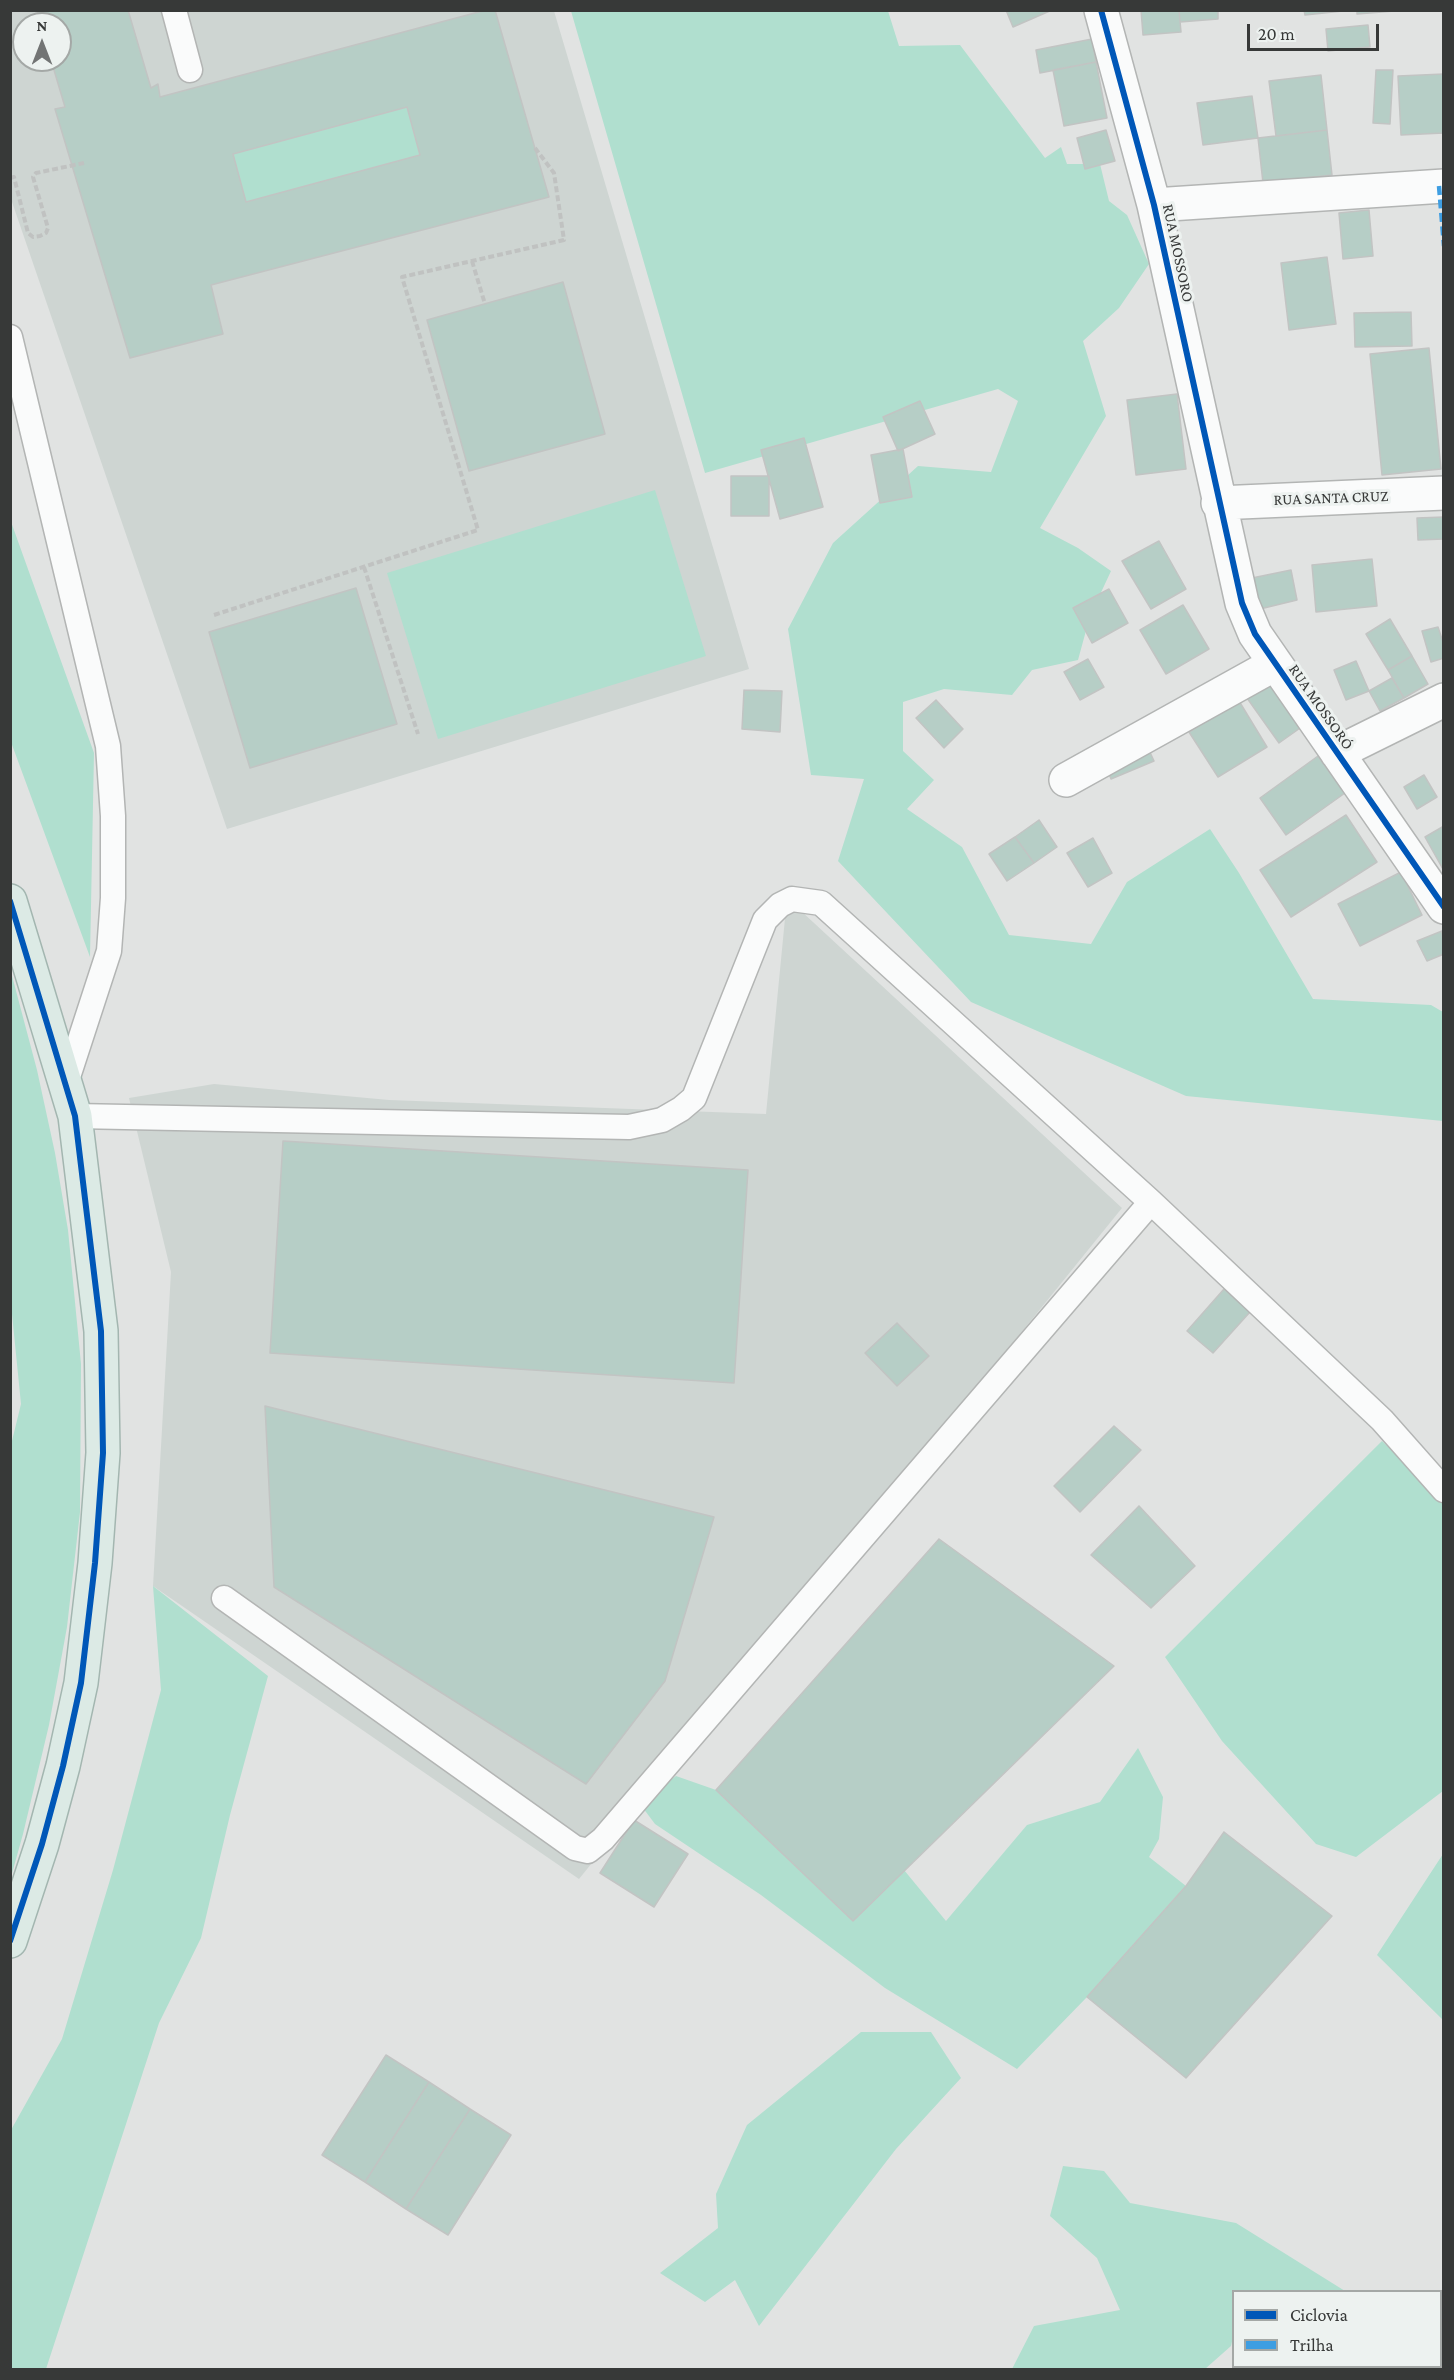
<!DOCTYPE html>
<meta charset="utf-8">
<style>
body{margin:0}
#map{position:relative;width:1454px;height:2380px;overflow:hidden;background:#e1e3e2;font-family:"Crimson Pro",serif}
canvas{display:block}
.frame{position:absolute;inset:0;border:12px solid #373938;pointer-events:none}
.legend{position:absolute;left:1232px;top:2290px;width:210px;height:78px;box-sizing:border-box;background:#edf2f0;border:2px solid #a4a8a6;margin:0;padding:8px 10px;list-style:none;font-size:18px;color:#373938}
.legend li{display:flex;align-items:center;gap:12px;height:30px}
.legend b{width:30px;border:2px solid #a4a8a6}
.north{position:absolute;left:12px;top:12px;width:60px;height:60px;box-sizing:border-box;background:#edf2f0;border:2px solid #a4a8a6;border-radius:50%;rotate:0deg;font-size:16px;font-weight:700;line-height:24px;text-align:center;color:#373938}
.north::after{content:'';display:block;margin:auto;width:21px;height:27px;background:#727474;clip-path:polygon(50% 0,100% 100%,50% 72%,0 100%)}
.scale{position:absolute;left:1247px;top:24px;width:132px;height:27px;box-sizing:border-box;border:3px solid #373938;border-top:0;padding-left:8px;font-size:18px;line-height:21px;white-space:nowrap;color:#373938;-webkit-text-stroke:4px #edf2f0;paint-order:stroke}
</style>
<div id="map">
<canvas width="1454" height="2380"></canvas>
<div class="frame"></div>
<ul class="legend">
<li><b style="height:8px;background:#0057b8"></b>Ciclovia</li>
<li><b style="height:8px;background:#3e9ee2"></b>Trilha</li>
</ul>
<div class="north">N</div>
<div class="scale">20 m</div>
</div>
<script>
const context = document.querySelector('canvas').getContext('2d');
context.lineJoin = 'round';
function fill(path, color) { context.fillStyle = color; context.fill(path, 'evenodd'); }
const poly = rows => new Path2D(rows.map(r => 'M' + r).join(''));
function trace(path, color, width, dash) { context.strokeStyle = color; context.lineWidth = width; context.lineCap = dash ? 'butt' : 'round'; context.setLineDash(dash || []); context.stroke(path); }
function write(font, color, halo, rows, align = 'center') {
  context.font = font + ' "Crimson Pro",serif'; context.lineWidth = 6; context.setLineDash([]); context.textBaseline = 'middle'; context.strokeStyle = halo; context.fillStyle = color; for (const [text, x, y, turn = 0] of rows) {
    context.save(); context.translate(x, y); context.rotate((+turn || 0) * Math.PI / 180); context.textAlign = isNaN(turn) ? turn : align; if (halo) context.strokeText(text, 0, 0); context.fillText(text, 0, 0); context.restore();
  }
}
const built = poly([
 [10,11,554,11,749,669,227,829,11,199],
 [24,24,60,24,60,60,24,60],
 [787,898,1122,1208,579,1879,153,1586,171,1272,129,1098,214,1084,389,1100,766,1114]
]);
const green = poly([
 [571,11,888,11,899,46,960,45,1045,158,1061,147,1067,164,1100,164,1109,201,1127,215,1149,264,1119,308,1083,341,1106,416,1040,528,1078,548,1111,571,1090,616,1078,660,1032,670,1012,695,944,689,903,702,903,751,934,780,907,809,962,847,1009,935,1091,944,1127,882,1210,829,1239,873,1313,999,1431,1005,1443,1012,1443,1121,1186,1096,971,1002,838,861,864,779,811,775,788,629,833,543,918,466,991,472,1018,401,998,389,705,473],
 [407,107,420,155,246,202,233,154],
 [655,490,706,656,438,739,387,573],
 [10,519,94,753,90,957,11,742],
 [11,972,37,1070,55,1153,68,1230,81,1364,80,1512,67,1627,49,1725,23,1834,11,1877,10,1449,21,1404,10,1294],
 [1382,1441,1443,1499,1443,1791,1356,1857,1316,1844,1222,1741,1165,1657],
 [153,1586,268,1676,230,1815,201,1938,159,2023,46,2369,11,2369,11,2130,62,2039,113,1870,161,1690],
 [1138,1748,1163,1797,1159,1839,1149,1857,1186,1886,1087,1997,1017,2069,885,1988,761,1895,655,1824,640,1804,676,1776,716,1790,853,1921,904,1870,946,1921,1027,1825,1100,1802],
 [1443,1854,1443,2020,1377,1955],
 [861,2032,931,2032,961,2078,896,2149,759,2326,735,2280,705,2302,660,2273,718,2228,716,2194,747,2125],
 [1063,2166,1104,2171,1130,2203,1236,2223,1345,2291,1234,2292,1233,2337,1231,2346,1205,2369,1012,2369,1034,2326,1120,2310,1097,2258,1050,2216]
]);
const building = poly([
 [37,10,128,10,151,88,158,84,160,97,486,10,495,10,549,197,211,285,223,334,130,358,55,109,65,107,51,60,60,60,60,24,41,24,37,10],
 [407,107,420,155,246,202,233,154,407,107],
 [1006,10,1052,10,1013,27,1006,10],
 [1141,10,1179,10,1181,32,1143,35,1141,10],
 [1179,10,1218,10,1218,19,1180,22,1179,10],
 [1304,10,1343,10,1343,11,1305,15,1304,10],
 [1357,10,1407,10,1357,14,1357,10],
 [1368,25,1370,47,1328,51,1326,29,1368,25],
 [1092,39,1096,62,1040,73,1036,50,1092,39],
 [1096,62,1107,118,1064,126,1053,70,1096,62],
 [1376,70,1393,70,1390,124,1373,123,1376,70],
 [1444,74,1444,133,1401,135,1398,76,1444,74],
 [1321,75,1327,130,1276,136,1269,81,1321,75],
 [1252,96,1258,138,1203,145,1197,103,1252,96],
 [1106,130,1115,161,1085,169,1077,138,1106,130],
 [1327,130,1332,175,1263,183,1258,138,1327,130],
 [1369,210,1373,256,1343,259,1339,213,1369,210],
 [1327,257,1336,324,1289,330,1281,263,1327,257],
 [563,282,605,434,469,471,427,320,563,282],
 [1411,312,1412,346,1355,347,1354,313,1411,312],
 [1429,348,1441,469,1382,475,1370,354,1429,348],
 [1177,394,1186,469,1136,475,1127,400,1177,394],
 [920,401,935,434,898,451,883,417,920,401],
 [804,438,823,507,780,519,761,450,804,438],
 [903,449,912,497,880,503,871,455,903,449],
 [731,476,769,476,769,516,731,516,731,476],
 [1444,517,1444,539,1418,540,1417,518,1444,517],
 [1159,541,1186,589,1151,609,1122,561,1159,541],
 [1372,559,1377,606,1316,612,1312,565,1372,559],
 [1291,570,1297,600,1260,609,1252,578,1291,570],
 [356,588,397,724,250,768,209,632,356,588],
 [1109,589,1128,623,1092,643,1073,608,1109,589],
 [1183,605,1209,649,1166,674,1140,630,1183,605],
 [1390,619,1412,656,1388,670,1366,634,1390,619],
 [1438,627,1444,645,1444,658,1431,662,1422,631,1438,627],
 [1412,656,1428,684,1404,698,1388,670,1412,656],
 [1088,659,1104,687,1080,700,1064,672,1088,659],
 [1356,661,1369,691,1346,700,1334,670,1356,661],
 [1392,678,1404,698,1380,711,1369,691,1392,678],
 [1272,681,1303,726,1279,743,1247,698,1272,681],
 [744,690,782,691,780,732,742,729,744,690],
 [936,700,963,729,944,748,916,718,936,700],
 [1239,701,1267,747,1218,777,1189,732,1239,701],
 [1148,748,1154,761,1111,779,1106,765,1148,748],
 [1318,756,1345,793,1286,835,1260,798,1318,756],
 [1424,775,1437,797,1417,809,1404,787,1424,775],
 [1346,815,1377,862,1291,917,1260,870,1346,815],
 [1039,820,1057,847,1034,863,1015,837,1039,820],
 [1444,826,1444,871,1425,837,1444,826],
 [1015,837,1034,863,1007,881,989,854,1015,837],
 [1093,838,1112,873,1088,887,1067,853,1093,838],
 [1401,872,1422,915,1360,946,1338,904,1401,872],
 [1442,931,1444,954,1427,961,1417,941,1442,931],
 [283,1141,748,1170,734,1383,270,1353,283,1141],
 [1224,1289,1250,1312,1213,1353,1187,1331,1224,1289],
 [897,1323,929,1356,897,1386,865,1353,897,1323],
 [265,1406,714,1517,665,1681,586,1784,274,1587,265,1406],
 [1114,1426,1141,1450,1080,1512,1054,1486,1114,1426],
 [1139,1506,1195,1566,1151,1608,1091,1555,1139,1506],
 [939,1539,1114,1666,853,1921,716,1790,939,1539],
 [634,1820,688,1854,654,1907,600,1873,634,1820],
 [1224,1832,1332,1916,1186,2078,1087,1997,1186,1886,1224,1832],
 [386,2055,429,2082,365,2182,322,2155,386,2055],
 [429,2082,470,2109,406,2209,365,2182,429,2082],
 [470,2109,511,2135,448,2235,406,2209,470,2109]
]);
const path = poly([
 [10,178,14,177,28,233,33,237,40,236,46,233,48,228,33,177,36,173,84,163],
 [472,261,485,304],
 [364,567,418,734],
 [214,615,478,530,402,277,564,240,554,173,535,148]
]);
const service = poly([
 [174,10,190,70],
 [10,337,108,746,113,816,113,898,109,951,65,1086],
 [75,1116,629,1127,662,1120,681,1109,694,1098,765,920,780,905,792,899,821,903,1151,1202,1382,1420,1444,1490],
 [224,1598,575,1848,588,1851,603,1839,1151,1202]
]);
const minor = poly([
 [1101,10,1154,205,1242,603,1255,634,1444,907],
 [1154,205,1444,186],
 [1218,503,1444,493],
 [1337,753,1444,700],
 [1066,780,1275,664]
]);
const trunk = poly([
 [10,901,75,1116,101,1331,103,1453,95,1563,81,1683,63,1766,42,1844,10,1941]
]);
const quiet = poly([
 [1439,186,1444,246]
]);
const cycleway = poly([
 [1101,10,1154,205,1242,603,1255,634,1444,907],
 [10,901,75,1116,101,1331,103,1453,95,1563,81,1683,63,1766,42,1844,10,1941]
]);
const streetNames = [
 ["RUA MOSSORO",1178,253,78],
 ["RUA SANTA CRUZ",1331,498,-2],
 ["RUA MOSSORÓ",1321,707,55]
];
fill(built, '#ced5d2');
fill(green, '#b0dfcf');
fill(building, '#b6cec6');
trace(building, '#c2c4c3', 1.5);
trace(service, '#b3b5b4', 27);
trace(minor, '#b3b5b4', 36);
trace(trunk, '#a3b6b0', 36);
trace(path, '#c0c2c1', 4, [6, 3]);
trace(service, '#fafbfb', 24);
trace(minor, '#fafbfb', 33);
trace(trunk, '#dceae5', 33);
trace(quiet, '#3e9ee2', 4.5, [9, 4.5]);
trace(cycleway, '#0057b8', 6);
write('16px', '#373938', '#edf2f0', streetNames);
</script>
